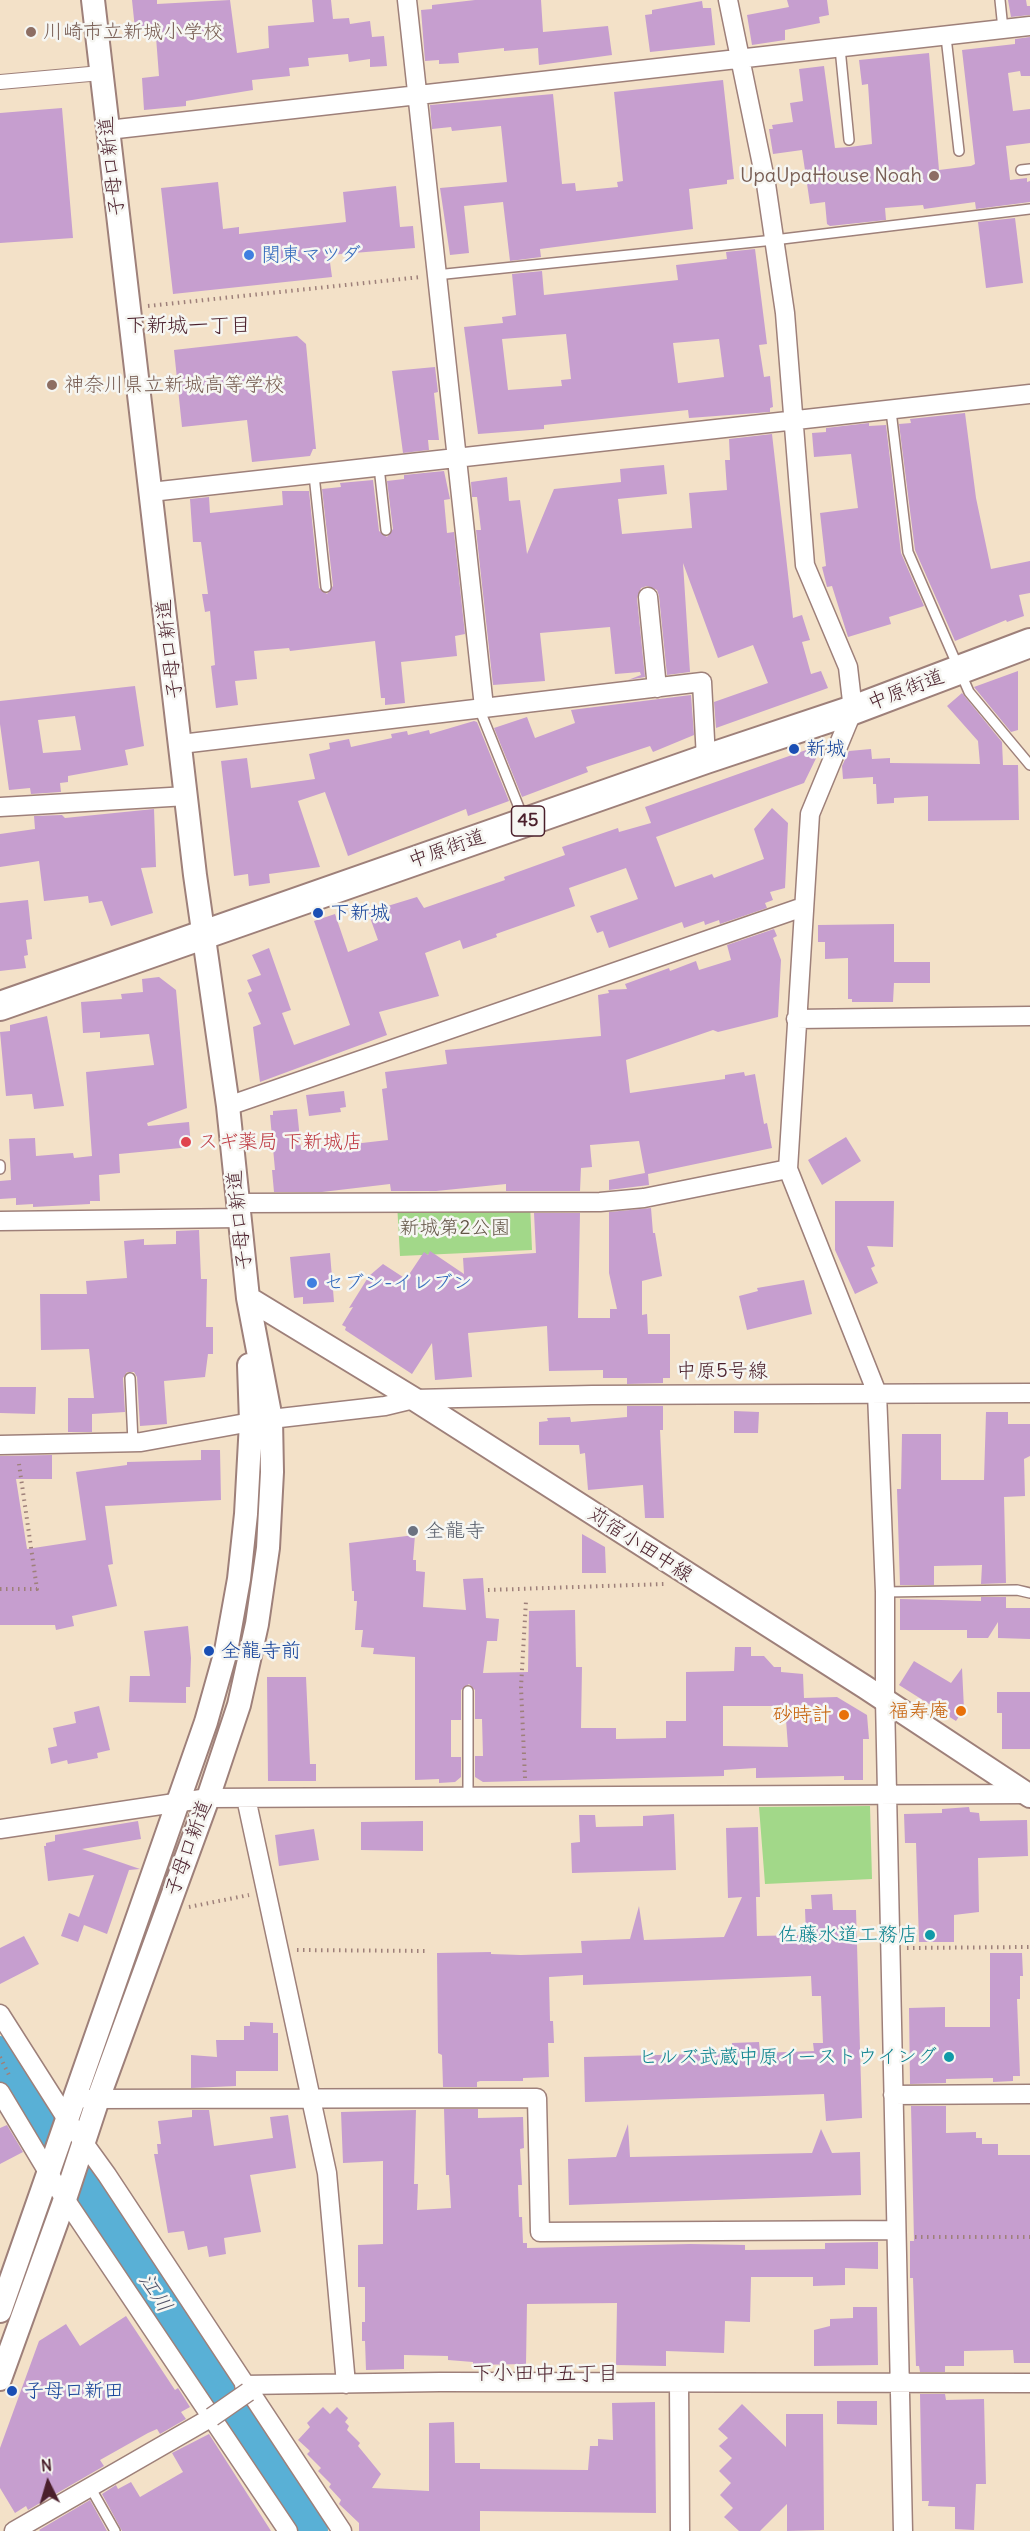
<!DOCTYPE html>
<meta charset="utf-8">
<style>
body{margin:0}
#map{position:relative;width:1030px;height:2531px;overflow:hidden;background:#f3e1c8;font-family:Delius,sans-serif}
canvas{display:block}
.north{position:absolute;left:18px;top:2453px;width:60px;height:60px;-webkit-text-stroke:4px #f6f6f2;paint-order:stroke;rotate:355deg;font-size:16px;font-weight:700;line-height:24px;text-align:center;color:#4a1f2b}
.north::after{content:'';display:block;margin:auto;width:21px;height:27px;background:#4a1f2b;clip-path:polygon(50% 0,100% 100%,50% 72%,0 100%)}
</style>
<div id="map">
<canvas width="1030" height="2531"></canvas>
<div class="north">N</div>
</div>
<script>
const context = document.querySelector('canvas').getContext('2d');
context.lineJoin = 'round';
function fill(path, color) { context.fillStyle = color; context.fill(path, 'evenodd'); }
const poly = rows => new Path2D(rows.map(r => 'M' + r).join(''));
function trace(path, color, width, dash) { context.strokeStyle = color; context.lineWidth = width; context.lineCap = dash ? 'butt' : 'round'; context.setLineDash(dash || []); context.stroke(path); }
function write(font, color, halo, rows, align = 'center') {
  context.font = font + ' Delius,"Klee One",sans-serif'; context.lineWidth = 5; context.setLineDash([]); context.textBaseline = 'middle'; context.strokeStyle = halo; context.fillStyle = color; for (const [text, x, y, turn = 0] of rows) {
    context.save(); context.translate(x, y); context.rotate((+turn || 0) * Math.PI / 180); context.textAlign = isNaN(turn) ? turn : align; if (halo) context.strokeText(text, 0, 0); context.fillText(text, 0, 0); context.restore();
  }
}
const green = poly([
 [397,1203,530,1203,532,1250,400,1256],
 [870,1806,872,1879,765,1884,759,1807]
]);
const river = poly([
 [0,2055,181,2331,229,2411,309,2531]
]);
const building = poly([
 [132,0,157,0,157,4,230,0,237,53,269,48,268,26,314,22,312,0,331,0,333,19,349,18,350,24,370,21,372,37,384,36,387,66,370,67,370,59,349,62,348,54,308,58,309,66,289,68,290,76,252,80,253,90,186,101,186,106,144,110,142,78,159,76,156,37,152,37,151,28,135,29],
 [475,0,541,0,543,32,608,26,612,55,539,65,538,48,504,51,504,48,458,53,459,63,439,64,439,60,425,61,421,10,432,9,432,5],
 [787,0,827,0,829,15,819,17,820,23,785,30,785,40,752,45,747,15,789,7],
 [1008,0,1026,0,1027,6,1030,6,1030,15,1011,17],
 [702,1,703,8,711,8,715,45,650,52,645,15,652,14,652,10],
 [1030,37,1030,76,1021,76,1020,71,1008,73,1013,111,1030,109,1030,143,1006,146,1010,180,1027,178,1027,182,1030,181,1030,202,976,209,975,202,924,209,923,205,885,208,886,220,830,226,827,224,825,202,810,204,802,150,773,154,769,129,773,129,772,125,793,122,790,103,803,101,799,69,824,66,835,148,850,147,872,144,868,84,862,85,859,60,929,53,939,170,971,166,975,164,962,50,1015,44,1015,39],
 [723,80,734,179,727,180,727,184,689,189,693,229,540,249,541,257,510,261,503,202,464,206,469,253,450,255,440,188,507,182,501,126,452,131,451,127,432,129,430,105,553,94,562,184,575,183,576,191,618,187,617,182,623,181,614,92],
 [62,108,73,238,0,243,0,113],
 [218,182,223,229,239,227,239,234,346,222,343,192,396,186,400,227,413,226,415,248,329,255,332,277,173,294,161,188],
 [1015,218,1023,283,986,288,978,222],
 [755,249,767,344,759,345,764,377,770,376,773,407,770,408,770,412,689,418,688,410,544,425,544,429,478,434,464,327,503,323,502,317,516,315,512,274,542,271,544,295,678,280,676,265,727,259,726,252],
 [566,334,571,379,561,380,562,386,508,390,502,339],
 [719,339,724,377,678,383,673,343],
 [297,336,306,344,316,449,313,449,310,456,252,462,247,420,182,427,174,350],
 [435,367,438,392,434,393,439,440,428,440,429,450,403,453,392,371],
 [965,413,976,498,991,569,1030,561,1030,593,1019,595,1024,616,1007,622,1006,620,955,641,915,550,899,424,911,423,910,419],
 [869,423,869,426,886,425,901,553,924,606,889,617,891,624,848,637,832,586,827,587,822,567,826,566,820,513,858,508,851,454,814,457,812,433,826,432,826,428],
 [772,434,793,618,802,615,810,640,802,642,811,674,821,671,828,688,716,728,714,702,768,683,753,645,718,658,683,563,690,672,667,675,659,596,657,590,647,586,641,588,637,598,645,677,628,680,641,675,640,672,615,674,610,627,540,633,545,681,493,685,476,530,481,530,477,497,472,497,471,482,507,477,509,501,520,500,527,554,554,489,621,482,620,469,664,465,667,494,618,499,622,534,692,528,689,493,727,490,725,460,730,460,729,439],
 [444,471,450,499,444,500,447,533,454,532,465,634,455,636,457,656,401,662,405,703,385,705,385,698,381,698,375,641,290,651,289,648,254,651,257,679,235,681,238,705,216,708,211,666,215,665,210,611,205,612,202,594,208,594,201,542,193,542,190,499,209,497,210,513,283,505,282,491,309,491,319,588,327,594,333,586,322,489,341,487,340,483,373,480,379,531,387,537,393,529,387,481,404,479,404,475],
 [1018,671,1018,730,1011,732,974,687],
 [135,686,144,746,125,750,128,765,68,776,68,782,60,783,61,792,31,794,30,788,9,790,0,724,0,701],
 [75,716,81,750,43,753,38,720],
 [962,693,1002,742,1003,765,1018,765,1019,820,928,821,928,796,894,798,894,803,877,804,876,784,873,784,873,777,843,779,842,766,849,751,871,749,872,759,890,758,890,763,980,764,978,741,947,706],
 [691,695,694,735,653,752,650,746,586,767,588,772,522,797,494,728,527,717,535,738,575,723,571,710],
 [474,721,477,722,509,801,468,816,466,809,348,856,325,792,298,801,320,867,269,874,270,883,249,886,248,874,234,876,221,761,247,758,251,788,315,779,309,754,330,749,329,743,349,739,351,747,392,738,391,734,407,731,408,735,429,730,430,734],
 [823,744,804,783,656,837,675,887,712,874,714,878,764,859,754,829,772,808,788,823,785,888,770,892,773,900,765,903,767,908,720,924,719,920,705,925,704,921,684,928,682,922,609,948,603,931,597,933,590,916,638,899,626,868,569,888,575,906,496,934,497,937,463,949,460,940,425,953,439,996,379,1012,387,1035,260,1082,253,1027,261,1024,248,993,252,991,247,980,261,975,252,955,269,948,291,1010,282,1013,294,1045,350,1025,314,921,335,914,348,952,378,940,368,912,417,897,424,908,505,880,504,877,565,855,562,847,618,828,619,832,651,823,645,807],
 [154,809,156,867,141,868,153,913,111,926,102,901,89,903,88,896,44,901,39,861,0,867,0,834,35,829,34,816,62,815,65,818],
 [28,900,32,939,26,940,28,955,24,956,26,968,0,971,0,903],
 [894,924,894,962,930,962,930,983,894,983,893,1002,852,1002,852,999,848,999,848,958,825,959,825,942,818,942,818,925],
 [774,929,777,936,773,938,781,960,778,1017,718,1032,713,1030,626,1060,630,1093,725,1079,725,1075,744,1072,745,1076,755,1074,764,1124,767,1123,772,1148,648,1174,649,1185,609,1190,609,1180,645,1173,639,1141,590,1145,592,1167,581,1168,580,1191,506,1191,506,1184,436,1191,391,1191,390,1184,322,1192,274,1192,272,1170,275,1170,270,1115,273,1115,273,1111,297,1109,301,1150,388,1140,382,1089,387,1088,385,1072,447,1064,445,1050,601,1036,598,995,609,993,608,990,627,989,625,984,669,968,670,971,696,961,699,970,731,960,727,945],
 [159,977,176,990,187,1108,147,1123,148,1126,189,1122,191,1147,119,1154,120,1173,99,1175,100,1201,90,1201,90,1204,33,1207,33,1204,16,1205,16,1198,0,1199,0,1181,11,1180,9,1139,35,1138,36,1156,73,1153,74,1158,92,1156,86,1072,154,1065,149,1034,100,1038,100,1032,83,1033,81,1002,122,999,121,994,143,992,142,979],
 [47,1016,64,1106,34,1109,32,1094,6,1096,0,1032,10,1031,10,1025],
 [344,1091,346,1107,340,1108,341,1112,309,1116,306,1095],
 [846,1137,861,1161,822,1185,808,1160],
 [835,1201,894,1201,893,1247,867,1246,875,1266,871,1268,878,1283,855,1294,835,1250],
 [651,1208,653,1233,655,1233,662,1276,642,1281,642,1315,647,1314,648,1334,670,1334,670,1378,663,1378,663,1383,627,1384,627,1378,603,1378,603,1370,549,1371,547,1326,468,1333,472,1377,435,1380,432,1343,412,1374,345,1330,346,1327,342,1325,353,1307,349,1308,369,1276,383,1264,406,1279,424,1252,428,1255,430,1251,464,1274,463,1258,536,1253,534,1213,580,1213,578,1318,610,1318,610,1309,617,1309,609,1273,609,1212],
 [199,1230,201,1279,207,1279,206,1327,213,1327,213,1354,208,1354,205,1377,164,1381,167,1424,140,1426,137,1377,134,1372,127,1372,123,1378,125,1412,92,1414,92,1432,68,1432,68,1398,94,1398,89,1349,41,1350,40,1294,87,1294,86,1281,127,1278,124,1241,144,1239,144,1245,176,1244,176,1231],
 [330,1253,334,1302,303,1304,303,1297,294,1298,290,1257],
 [804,1280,812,1314,747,1330,739,1296,758,1291,757,1288],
 [0,1387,36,1387,35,1414,0,1413],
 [627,1406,663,1406,663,1430,660,1430,664,1518,645,1518,643,1485,588,1490,585,1453,580,1454,579,1445,539,1445,539,1422,548,1421,547,1418,570,1417,571,1422,627,1417],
 [734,1411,759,1412,758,1433,734,1433],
 [986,1412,1008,1412,1008,1424,1030,1424,1030,1456,1024,1459,1025,1496,1004,1497,1006,1583,981,1584,982,1565,934,1566,934,1585,900,1585,897,1489,901,1489,902,1434,941,1434,941,1480,984,1480],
 [201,1450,220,1450,221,1500,105,1506,113,1564,108,1565,117,1606,72,1616,74,1626,56,1630,55,1625,0,1625,0,1456,52,1455,52,1479,16,1479,27,1549,86,1540,76,1472,127,1465,127,1462,201,1460],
 [582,1534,605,1547,606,1573,582,1573],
 [415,1535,413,1560,416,1560,416,1571,425,1572,423,1607,466,1610,463,1579,483,1578,486,1618,499,1619,497,1641,487,1641,483,1673,528,1672,529,1611,575,1610,576,1667,582,1667,581,1728,616,1728,616,1739,666,1738,666,1721,686,1721,686,1672,734,1671,735,1647,751,1647,751,1656,764,1656,774,1667,781,1667,781,1672,803,1674,804,1698,837,1697,867,1715,869,1739,863,1739,863,1780,844,1780,844,1776,756,1778,756,1768,724,1770,724,1776,483,1782,475,1777,475,1756,483,1756,482,1719,475,1719,475,1690,469,1684,461,1690,461,1720,451,1720,451,1757,461,1757,461,1777,455,1782,439,1783,439,1779,415,1780,415,1657,373,1654,374,1648,361,1647,363,1630,355,1630,357,1601,354,1601,354,1591,352,1591,349,1543],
 [723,1706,785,1706,788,1747,723,1746],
 [981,1597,1006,1597,1006,1608,1030,1608,1030,1639,998,1638,998,1622,988,1638,967,1638,967,1630,900,1630,900,1599,981,1601],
 [188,1626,191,1658,190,1687,186,1687,186,1703,129,1702,130,1676,150,1676,144,1631],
 [914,1661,951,1683,962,1668,964,1709,956,1721,899,1685],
 [267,1677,306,1677,310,1764,316,1764,316,1781,268,1781],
 [997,1692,1030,1692,1030,1749,1002,1749,1002,1713,997,1713],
 [99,1706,110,1750,97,1753,98,1758,68,1764,67,1760,51,1764,48,1748,57,1746,53,1728,76,1723,74,1712],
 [969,1807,970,1812,979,1813,980,1821,1027,1820,1028,1856,978,1858,979,1912,954,1915,954,1942,919,1942,916,1843,905,1843,904,1814,942,1813,942,1809],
 [674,1814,676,1870,572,1873,571,1843,580,1842,579,1815,595,1815,596,1827,643,1826,643,1816],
 [138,1821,141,1839,82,1849,140,1869,129,1870,107,1934,84,1925,78,1942,61,1936,69,1913,79,1917,94,1875,48,1881,44,1846,46,1846,46,1843,55,1841,55,1835],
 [423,1821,423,1851,361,1850,361,1822],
 [758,1827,760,1897,756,1897,757,1936,806,1935,805,1909,812,1909,811,1895,832,1894,833,1910,856,1910,862,2118,826,2121,824,2094,585,2102,584,2057,732,2053,732,2043,759,2042,760,2053,814,2051,813,2043,823,2043,821,1996,812,1996,811,1976,583,1985,583,1975,549,1977,550,2021,553,2021,554,2043,548,2043,549,2077,523,2078,523,2081,480,2081,477,2082,477,2087,443,2087,442,2055,438,2053,437,1953,491,1952,491,1954,521,1955,582,1953,581,1941,630,1939,639,1906,644,1940,724,1937,742,1897,728,1898,726,1828],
 [314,1829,319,1860,279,1866,275,1835],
 [24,1936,39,1964,0,1984,0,1948],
 [990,1953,1022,1953,1023,1976,1020,1976,1020,1999,1017,1999,1020,2076,1013,2076,1013,2081,993,2082,993,2078,946,2079,946,2083,910,2084,909,2008,945,2007,945,2027,990,2027],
 [250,2022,273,2023,273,2033,278,2033,278,2071,236,2071,236,2086,191,2088,191,2055,217,2057,216,2040,244,2040,244,2026,250,2026],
 [911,2106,946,2106,946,2133,976,2132,976,2138,982,2138,982,2144,998,2144,998,2155,1030,2155,1030,2363,1014,2363,1013,2350,964,2351,964,2366,945,2366,945,2372,920,2372,919,2366,916,2366,913,2278,910,2278,910,2241,914,2241],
 [444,2109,478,2109,478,2118,523,2117,524,2148,520,2149,522,2185,518,2185,519,2217,522,2217,523,2243,527,2243,527,2248,690,2244,745,2245,745,2250,825,2249,825,2243,878,2242,878,2269,845,2268,845,2285,813,2286,813,2277,751,2277,750,2322,725,2321,724,2353,666,2351,666,2366,616,2365,617,2303,527,2304,526,2364,473,2365,473,2362,448,2360,448,2356,404,2355,404,2369,366,2370,365,2341,362,2341,362,2322,365,2322,365,2287,358,2287,358,2245,383,2244,383,2161,343,2163,341,2112,416,2110,414,2184,418,2184,417,2210,451,2208,449,2175,446,2175],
 [192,2110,209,2110,214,2146,273,2138,270,2117,288,2115,296,2168,250,2175,261,2232,224,2238,226,2254,209,2257,207,2246,188,2250,184,2231,168,2233,154,2154,158,2154,157,2144,161,2144,158,2121,192,2117],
 [628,2124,630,2157,812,2153,821,2129,832,2153,860,2152,861,2195,569,2205,568,2159,616,2157],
 [7,2125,23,2152,0,2164,0,2128],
 [853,2307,877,2307,878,2365,814,2366,814,2330,830,2326,830,2319,853,2318],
 [126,2316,175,2390,178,2388,190,2407,181,2412,186,2419,160,2434,157,2429,148,2433,100,2460,104,2466,28,2510,26,2506,15,2513,0,2488,0,2448,39,2341,66,2324,80,2346],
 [920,2394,945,2394,946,2400,984,2399,986,2484,976,2484,974,2530,955,2529,955,2507,928,2506,929,2501,922,2501],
 [837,2401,877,2401,877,2425,837,2424],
 [655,2402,656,2513,480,2511,480,2531,359,2531,359,2523,339,2504,341,2500,329,2487,331,2484,318,2471,321,2468,307,2454,310,2451,298,2440,310,2427,307,2423,323,2407,330,2414,337,2407,348,2418,345,2422,349,2426,347,2430,360,2443,358,2446,381,2474,372,2488,429,2491,429,2423,454,2422,455,2463,480,2463,480,2469,588,2470,590,2446,598,2446,598,2439,613,2440,612,2403],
 [742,2404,786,2447,786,2414,823,2414,824,2530,787,2531,787,2504,760,2531,739,2531,724,2517,733,2508,720,2495,731,2483,719,2471,732,2458,719,2446,728,2438,718,2429],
 [209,2434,271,2531,122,2531,102,2494,116,2485,118,2489,131,2482,140,2497,183,2472,172,2453],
 [90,2500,107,2531,40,2531,39,2530]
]);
const path = poly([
 [148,306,421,277],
 [0,1589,37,1589,19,1464],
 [488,1590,664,1584],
 [525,1778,521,1687,526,1601],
 [189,1907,249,1895],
 [907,1948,1030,1947],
 [297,1950,428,1951],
 [0,2057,9,2075],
 [915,2237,1030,2237]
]);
const service = poly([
 [1000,0,1003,29],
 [946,37,959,151],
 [840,48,849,140],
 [1021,170,1030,169],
 [436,275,774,240,1030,209],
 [891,411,908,552,969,692,1030,765],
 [379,467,386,530],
 [314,475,326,587],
 [479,708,524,820],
 [0,1165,0,1169],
 [130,1378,133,1442],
 [885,1592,1017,1590,1030,1593],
 [468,1797,468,1691],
 [90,2487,115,2531]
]);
const pedestrian = poly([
 [0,82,101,73]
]);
const minor = poly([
 [407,0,484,707],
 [728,0,766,184,785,313,805,565,848,667,853,710,810,814,788,1169,877,1393,885,1592,885,1700,903,2531],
 [108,130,1030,26],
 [151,492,1030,394],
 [648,597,657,688],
 [181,744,702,682,706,759],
 [0,807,187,796],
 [796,1019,1030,1016],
 [228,1106,803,907],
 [239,1203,600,1202,644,1198,788,1169],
 [0,1221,240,1218],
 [271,1419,385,1406,414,1399,592,1395,1030,1393],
 [0,1445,141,1442,251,1422],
 [246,1798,327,2173,346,2384],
 [0,1829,208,1798,1030,1794],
 [0,2014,68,2121,107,2175,342,2531],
 [0,2092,57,2187,288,2531],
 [893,2095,1030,2094],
 [87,2099,537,2098,540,2232,896,2230],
 [679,2384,680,2531],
 [244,2385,440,2382,1030,2383],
 [14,2531,212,2417]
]);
const tertiary = poly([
 [248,1298,414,1399,865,1687,1030,1796],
 [0,2311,206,1722,226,1651,239,1579,246,1514,251,1422,249,1365],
 [0,2379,65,2199,98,2099,208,1798,239,1705,257,1624,268,1548,272,1472,271,1419,248,1298,228,1106,195,875,93,0]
]);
const primary = poly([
 [0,1006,706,759,853,710,1030,643]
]);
const minorBridge = poly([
 [212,2417,248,2392]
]);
const markers = [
 [31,32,6,"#8d6e63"],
 [934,176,6,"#8d6e63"],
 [249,255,6,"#3f7fe0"],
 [52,385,6,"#8d6e63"],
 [794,749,6,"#1a4fb4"],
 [318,913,6,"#1a4fb4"],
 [186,1142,6,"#e0444e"],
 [312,1283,6,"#3f7fe0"],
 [413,1531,6,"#6b7280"],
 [209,1651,6,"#1a4fb4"],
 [961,1711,6,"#e8710a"],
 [844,1715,6,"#e8710a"],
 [930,1935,6,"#0f9aa8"],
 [949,2057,6,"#0f9aa8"],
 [12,2391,6,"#1a4fb4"]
];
const shields = [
 [528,821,33]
];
const shieldNames = [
 ["45",528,821]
];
const educationNames = [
 ["川崎市立新城小学校",43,32],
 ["UpaUpaHouse Noah",922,176,"right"],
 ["神奈川県立新城高等学校",64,385]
];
const streetNames = [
 ["子母口新道",112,166,-97],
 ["子母口新道",170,649,-97],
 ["中原街道",906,690,-21],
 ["中原街道",447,849,-19],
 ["子母口新道",240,1220,-96],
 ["中原5号線",722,1371],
 ["苅宿小田中線",640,1545,33],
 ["子母口新道",189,1848,-70]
];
const shopNames = [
 ["関東マツダ",261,255],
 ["セブン-イレブン",324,1283]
];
const transitNames = [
 ["新城",806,749],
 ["下新城",330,913],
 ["全龍寺前",221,1651],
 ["子母口新田",24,2391]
];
const healthNames = [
 ["スギ薬局 下新城店",198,1142]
];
const parkNames = [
 ["新城第2公園",455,1228]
];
const worshipNames = [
 ["全龍寺",425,1531]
];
const foodNames = [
 ["福寿庵",949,1711],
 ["砂時計",832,1715]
];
const cultureNames = [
 ["佐藤水道工務店",918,1935],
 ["ヒルズ武蔵中原イーストウイング",937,2057]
];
const neighbourhoodNames = [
 ["下新城一丁目",188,326],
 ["下小田中五丁目",545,2374]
];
const waterNames = [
 ["江川",155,2293,57]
];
fill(green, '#a2d889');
trace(river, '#59b0d6', 38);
fill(building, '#c69ecf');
trace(service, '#9e807a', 12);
trace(pedestrian, '#9e807a', 16);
trace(minor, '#9e807a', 21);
trace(tertiary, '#9e807a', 26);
trace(primary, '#9e807a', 32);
trace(path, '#9e807a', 4, [1.5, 4.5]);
trace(service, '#fff', 9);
trace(pedestrian, '#fff', 14);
trace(minor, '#fff', 18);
trace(tertiary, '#fff', 22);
trace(primary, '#fff', 28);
trace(minorBridge, '#9e807a', 21, []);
trace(minorBridge, '#fff', 18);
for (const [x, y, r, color] of markers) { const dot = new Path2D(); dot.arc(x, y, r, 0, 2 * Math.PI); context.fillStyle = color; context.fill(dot); trace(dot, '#f6f6f2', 2); }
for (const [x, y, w] of shields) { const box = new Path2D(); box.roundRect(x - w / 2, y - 15, w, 30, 4.5); context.fillStyle = '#f6f6f2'; context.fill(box); trace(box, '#4a1f2b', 1.5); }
write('bold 18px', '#4a1f2b', null, shieldNames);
write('20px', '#785e54', '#f6f6f2', educationNames, 'left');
write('20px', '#4a1f2b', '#f6f6f2', streetNames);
write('20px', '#366cbe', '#f6f6f2', shopNames, 'left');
write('20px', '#164399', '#f6f6f2', transitNames, 'left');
write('20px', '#be3a42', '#f6f6f2', healthNames, 'left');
write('20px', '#645647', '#f6f6f2', parkNames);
write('20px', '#5b616d', '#f6f6f2', worshipNames, 'left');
write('20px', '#c56008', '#f6f6f2', foodNames, 'right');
write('20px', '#0d838f', '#f6f6f2', cultureNames, 'right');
write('21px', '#4a1f2b', '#f6f6f2', neighbourhoodNames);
write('italic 21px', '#4f5267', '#f6f6f2', waterNames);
</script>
